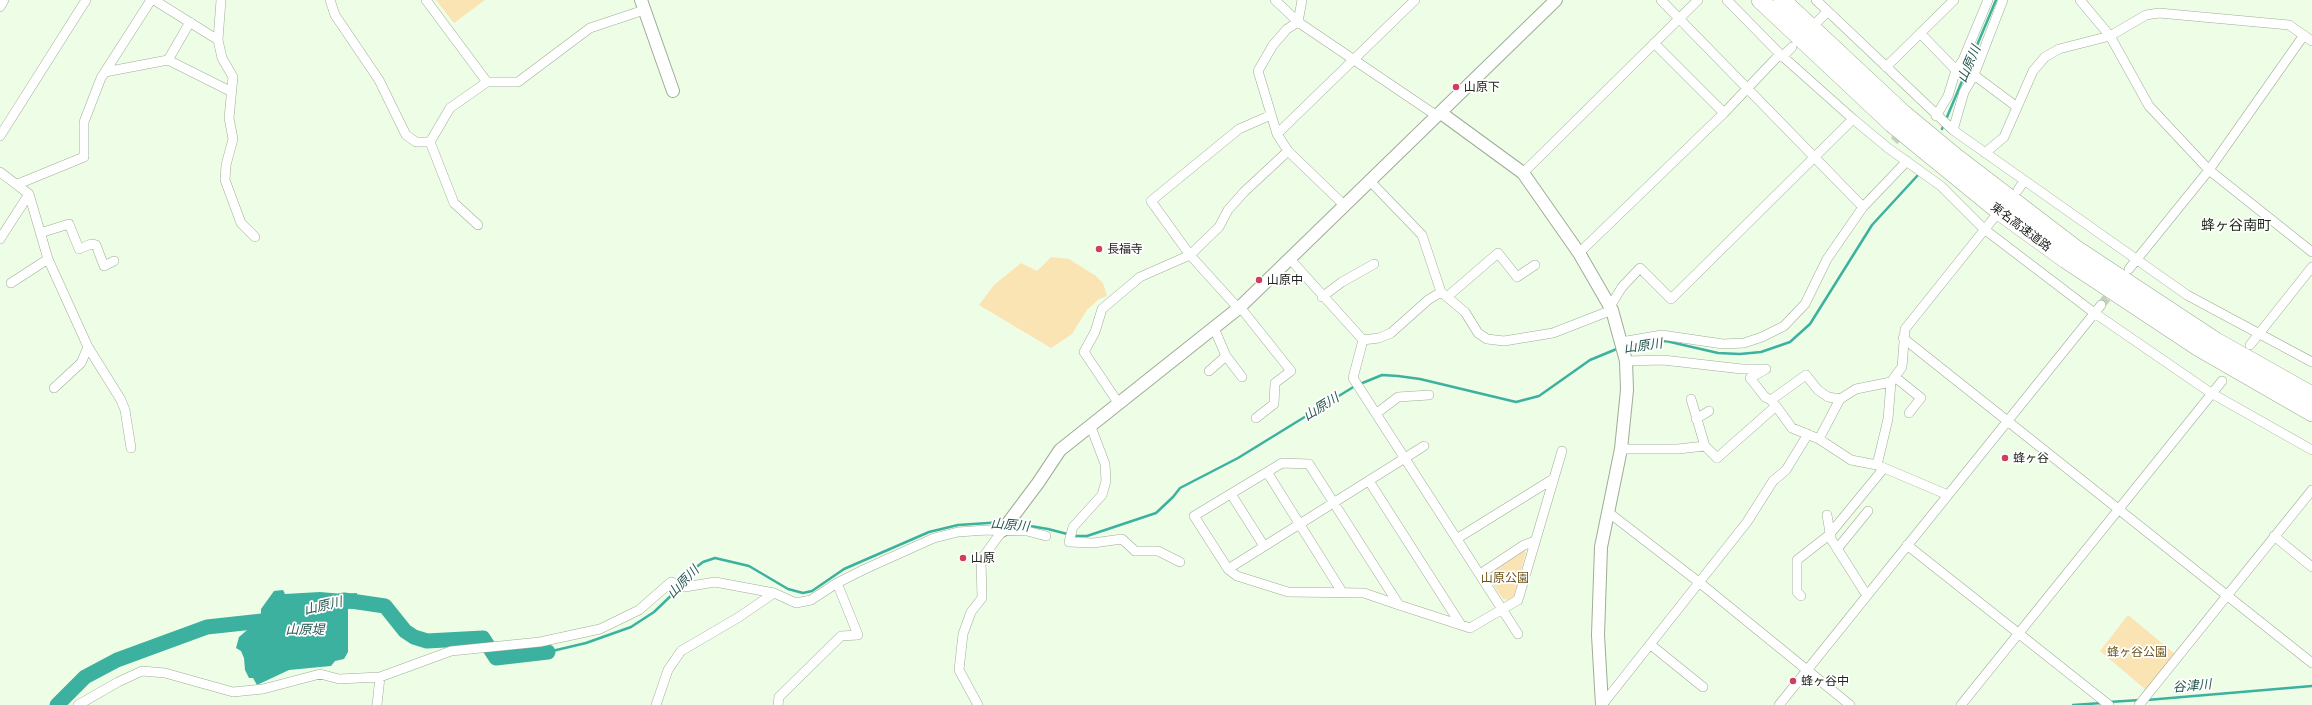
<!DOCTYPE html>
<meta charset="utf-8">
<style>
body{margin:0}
canvas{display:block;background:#eefde5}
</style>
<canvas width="2312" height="705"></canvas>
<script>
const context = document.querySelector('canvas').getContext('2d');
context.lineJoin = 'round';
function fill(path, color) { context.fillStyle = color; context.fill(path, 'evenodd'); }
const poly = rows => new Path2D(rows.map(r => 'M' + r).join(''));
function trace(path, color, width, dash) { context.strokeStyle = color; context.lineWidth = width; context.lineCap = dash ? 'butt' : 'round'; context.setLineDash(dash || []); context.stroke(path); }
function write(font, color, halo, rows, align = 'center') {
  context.font = font + ' Lato,"Noto Sans JP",sans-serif'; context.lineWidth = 3.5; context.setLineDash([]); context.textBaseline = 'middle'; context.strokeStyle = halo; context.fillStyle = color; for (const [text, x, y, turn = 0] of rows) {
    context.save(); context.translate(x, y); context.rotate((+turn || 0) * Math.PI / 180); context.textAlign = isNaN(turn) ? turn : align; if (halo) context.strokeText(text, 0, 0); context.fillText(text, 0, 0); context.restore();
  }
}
const green = poly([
 [436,0,485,0,454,23],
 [1051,257,1069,259,1096,276,1103,283,1107,296,1099,299,1087,310,1072,334,1051,348,979,305,994,285,1021,263,1037,271],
 [1524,550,1526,552,1514,596,1509,600,1503,599,1488,577,1489,572],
 [2128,615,2175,654,2146,690,2100,651]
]);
const water = poly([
 [283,590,285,594,320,592,343,594,357,593,357,608,348,609,348,652,344,659,335,661,331,666,289,670,257,685,253,678,249,678,245,670,244,658,241,651,236,648,239,637,261,618,261,609,274,591]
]);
const stream = poly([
 [1942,129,1996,0],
 [1626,346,1666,341,1718,353,1740,354,1761,352,1790,342,1810,324,1872,225,1918,175],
 [1360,384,1382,375,1398,376,1420,379,1516,402,1539,396,1590,360,1619,348],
 [1012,523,1048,529,1075,536,1087,536,1156,513,1173,497,1180,488,1238,458,1355,386],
 [682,583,690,572,703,562,715,558,749,566,788,589,803,593,812,591,844,569,929,532,958,525,1003,522],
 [548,652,586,643,631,627,654,612,679,588],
 [2147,700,2312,686],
 [2109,702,2140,700],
 [2073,705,2102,703]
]);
const river = poly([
 [337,602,344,600,385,606,405,631,414,637,427,641,483,638,496,658,548,652],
 [57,705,85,677,117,660,207,627,262,621,275,618]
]);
const minorTunnel = poly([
 [1894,141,1921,113],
 [2101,305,2115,288]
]);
const minor = poly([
 [154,0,218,40],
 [221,0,218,40,222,58,233,77,229,118,233,139,226,165,225,180,241,223,255,237],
 [330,0,335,15,379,80,406,135,416,142,430,142,454,203,478,225],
 [426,0,487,82,518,82,590,28,644,10],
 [1275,0,1298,22,1437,116],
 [1302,0,1298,22,1287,29,1273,45,1258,71,1277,134,1288,151,1344,205],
 [1661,0,1863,207],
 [1727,0,1780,54,1853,119,1888,148,1941,186,1984,229,2093,312,2211,393,2312,450],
 [1816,0,1953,130,2187,295,2312,362],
 [2080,0,2110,36,2149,106,2209,170,2312,252],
 [0,7,4,0],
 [1818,21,1827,12],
 [1920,33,1956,70],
 [1654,43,1724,113],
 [1782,57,1792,47],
 [168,60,190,22],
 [1886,67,1954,0],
 [105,72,168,60,232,92],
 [1974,75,2017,107],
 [1936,116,1948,96,1956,70,1963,60,1988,0],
 [1953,130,1964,92,1974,75,2003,0],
 [1277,134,1415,0],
 [0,136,86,0],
 [430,142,450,108,487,82],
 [1985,153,2004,137,2033,71,2045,57,2059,49,2110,36,2146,15,2159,13,2289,25,2312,41],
 [0,172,29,194,48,259,11,283],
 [1523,173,1698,0],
 [1370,181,1422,235,1441,292],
 [18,184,84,157,84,122,101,78,151,0],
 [2018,190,2024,181],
 [40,233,69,224,79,249,91,244,96,245,104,266,114,261],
 [0,239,29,194],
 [1579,253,1724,113,1780,54],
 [48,259,88,347,121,400,125,410,131,448],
 [1290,259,1363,340,1353,378,1518,634],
 [2129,269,2209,170,2304,35],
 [1322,297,1342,282,1374,264],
 [1447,297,1498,253,1517,277,1535,265],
 [1611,305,1622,287,1640,268,1671,299,1853,119],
 [1240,307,1291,371,1275,383,1274,404,1256,418],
 [1238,308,1190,255,1151,201,1239,129,1271,115],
 [1903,338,2312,663],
 [1363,340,1379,338,1391,333,1428,300,1441,292,1465,312,1478,333,1487,339,1504,341,1553,333,1612,310],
 [1621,342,1662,335,1723,344,1744,343,1762,337,1784,326,1805,304,1827,259,1863,207,1907,161],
 [2250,345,2312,267],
 [1226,356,1242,377],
 [1626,361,1663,360,1742,369,1766,369,1750,378,1765,397,1771,400],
 [1209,371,1226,356,1214,328],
 [1895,377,1921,398,1909,413],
 [54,388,81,363,88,347],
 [1691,399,1705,446],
 [1119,404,1084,352,1095,332,1102,309,1140,277,1190,255,1219,227,1228,210,1244,192,1288,151],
 [1774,404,1771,400,1806,375,1818,390,1828,397,1840,399],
 [1377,413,1398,397,1429,395],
 [1696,419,1709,411],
 [1091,427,1105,464,1106,481,1102,495,1073,527,1069,542,1093,543,1122,539,1135,551,1158,551,1180,562],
 [1819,439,1840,399,1856,389,1891,382,1902,367,1905,329,1993,219],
 [1621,449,1678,449,1705,446,1717,458,1776,406,1792,428,1819,439,1851,460,1877,465,1948,495],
 [1877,465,1888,419,1891,382],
 [1267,472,1342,592],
 [1369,481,1461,625],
 [1231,494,1264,546],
 [1608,512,1700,583,1850,705],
 [1827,515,1831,539,1864,591,1868,594],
 [2274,536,2312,567],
 [1458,538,1553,479],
 [1907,545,2109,705],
 [1837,549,1868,511],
 [1228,569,1424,446],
 [1480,574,1524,545,1535,541],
 [1801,596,1797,592,1797,560,1829,535,1884,468],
 [1399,605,1309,464,1282,463,1194,516,1228,569,1237,576,1288,592,1364,593,1399,605,1470,628,1518,600,1562,451],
 [1651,645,1703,687],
 [78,705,118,682,142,671,165,673,233,692,263,689,320,674,339,679,380,677,451,651,540,642,600,629,639,610,671,582,685,587,715,582,774,593,796,603,811,600,837,583,865,569,934,538,958,532,987,530,1027,531,1046,536],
 [377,705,380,677],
 [656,705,668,670,681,651,739,617,774,593],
 [778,705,779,697,841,636,858,635,837,583],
 [978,705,959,670,963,634,971,612,982,598,981,560,1002,531],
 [1602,705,1747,522,1773,481,1786,470,1808,434],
 [1779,705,2101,305],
 [1961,705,2222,381],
 [2139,705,2312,490]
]);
const tertiary = poly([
 [641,0,673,91],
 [1441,113,1523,173,1579,253,1612,310,1626,361,1627,390,1621,449,1601,547,1598,635,1602,705],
 [1002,531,1038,483,1060,450,1240,307,1556,0]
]);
const motorway = poly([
 [1760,0,1892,124,2001,213,2066,260,2199,348,2312,413],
 [1782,0,1903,113,1956,157,2075,248,2216,341,2312,395]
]);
const markers = [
 [1456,87,4,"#ce3e5d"],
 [1099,249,4,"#ce3e5d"],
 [1259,280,4,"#ce3e5d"],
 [2005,458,4,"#ce3e5d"],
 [963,558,4,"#ce3e5d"],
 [1793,681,4,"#ce3e5d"]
];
const poiNames = [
 ["山原下",1464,87],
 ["長福寺",1107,249],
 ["山原中",1267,280],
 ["蜂ヶ谷",2013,458],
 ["山原",971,558],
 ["蜂ヶ谷中",1801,681]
];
const streetNames = [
 ["東名高速道路",2021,227,37]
];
const parkNames = [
 ["山原公園",1505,578],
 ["蜂ヶ谷公園",2137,652]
];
const waterNames = [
 ["山原川",1969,64,-67],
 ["山原川",1643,346,-8],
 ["山原川",1321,407,-32],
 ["山原川",1010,525,5],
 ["山原川",683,582,-46],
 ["山原川",323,606,-13],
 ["山原堤",305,630],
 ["谷津川",2192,686,-5]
];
const quarterNames = [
 ["蜂ヶ谷南町",2236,225]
];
fill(green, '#fbe4b4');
fill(water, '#3db1a0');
trace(stream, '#3db1a0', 2.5);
trace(river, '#3db1a0', 15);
trace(minorTunnel, '#c5d2bd', 9, [9, 4.5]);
trace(minor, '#9fad96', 10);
trace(tertiary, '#9fad96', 14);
trace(motorway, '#9fad96', 18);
trace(minor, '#fff', 9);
trace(tertiary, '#fff', 12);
trace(motorway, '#fff', 17);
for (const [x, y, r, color] of markers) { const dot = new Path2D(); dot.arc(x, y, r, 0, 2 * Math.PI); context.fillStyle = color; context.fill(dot); trace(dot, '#fff', 1.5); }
write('12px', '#20251d', '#fff', poiNames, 'left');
write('12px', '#20251d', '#fff', streetNames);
write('12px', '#6c5419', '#fff', parkNames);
write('italic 13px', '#285951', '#fff', waterNames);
write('14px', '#222d1b', '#fff', quarterNames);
</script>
